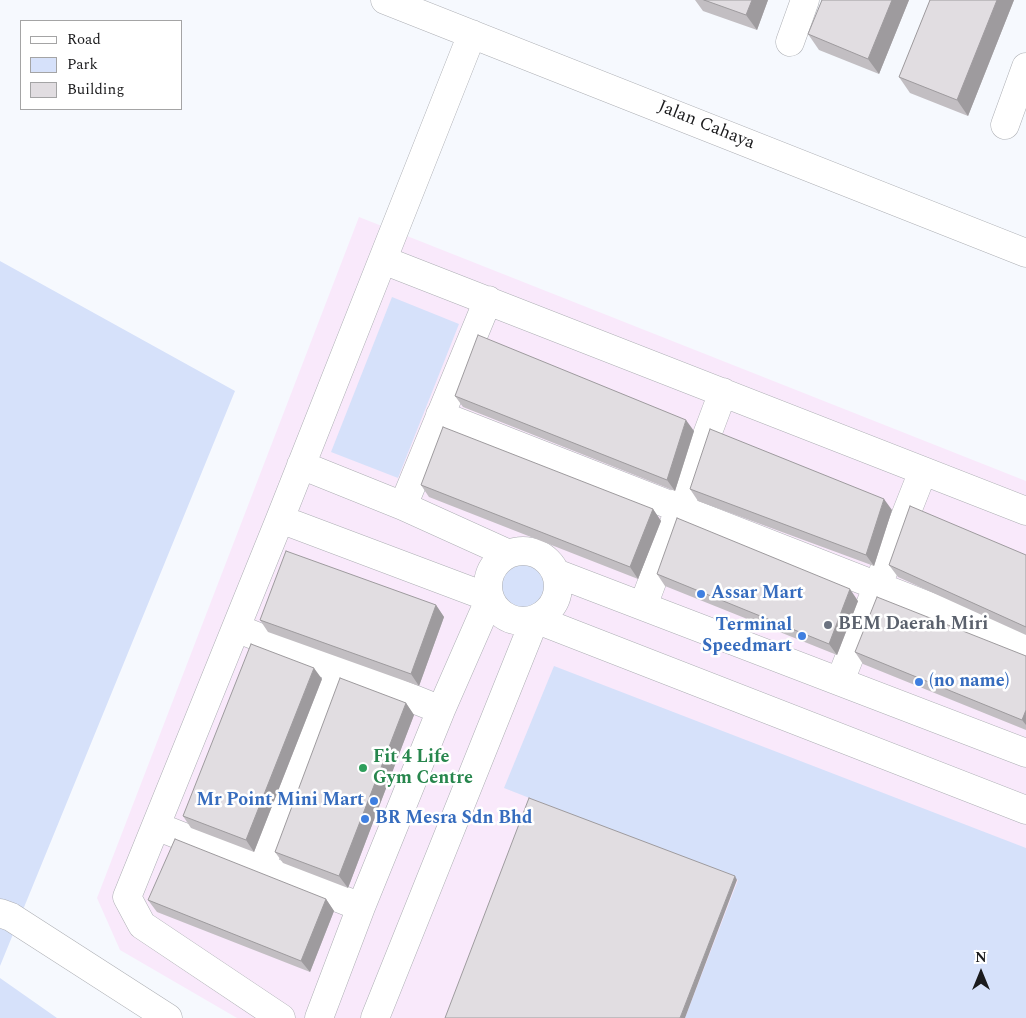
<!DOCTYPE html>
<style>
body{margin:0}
#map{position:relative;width:1026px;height:1018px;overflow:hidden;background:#f6f9fe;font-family:Spectral,serif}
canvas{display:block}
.legend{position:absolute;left:20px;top:20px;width:162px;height:90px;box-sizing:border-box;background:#fff;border:1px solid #a4a4a5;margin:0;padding:6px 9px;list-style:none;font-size:15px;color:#1b1b1d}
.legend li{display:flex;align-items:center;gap:10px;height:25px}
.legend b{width:25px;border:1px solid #a4a4a5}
.north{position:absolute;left:956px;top:948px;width:50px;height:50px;-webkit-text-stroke:4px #fff;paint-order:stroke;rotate:0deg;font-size:14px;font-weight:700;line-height:20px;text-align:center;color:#1b1b1d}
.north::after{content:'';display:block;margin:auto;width:18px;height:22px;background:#1b1b1d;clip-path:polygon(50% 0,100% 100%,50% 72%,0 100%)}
</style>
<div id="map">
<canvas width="1026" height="1018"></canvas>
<ul class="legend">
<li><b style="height:6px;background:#fff"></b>Road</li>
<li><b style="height:14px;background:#d6e1fa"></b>Park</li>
<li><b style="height:14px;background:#e1dde1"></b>Building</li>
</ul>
<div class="north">N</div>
</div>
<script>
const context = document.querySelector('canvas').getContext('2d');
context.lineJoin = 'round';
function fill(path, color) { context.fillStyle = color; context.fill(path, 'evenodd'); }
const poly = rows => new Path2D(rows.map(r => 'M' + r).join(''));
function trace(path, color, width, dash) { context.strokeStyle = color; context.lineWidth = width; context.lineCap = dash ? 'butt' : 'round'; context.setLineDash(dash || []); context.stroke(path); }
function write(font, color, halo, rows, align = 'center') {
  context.font = font + ' Spectral,serif'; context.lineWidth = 5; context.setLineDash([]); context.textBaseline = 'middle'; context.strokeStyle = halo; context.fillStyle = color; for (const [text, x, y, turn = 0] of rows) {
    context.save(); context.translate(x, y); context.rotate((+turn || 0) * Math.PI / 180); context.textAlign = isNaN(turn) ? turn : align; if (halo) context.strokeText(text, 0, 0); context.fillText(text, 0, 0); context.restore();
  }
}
const commercial = poly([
 [359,217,1026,481,1026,1018,237,1018,120,950,97,898]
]);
const green = poly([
 [0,261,235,391,0,966],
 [392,297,459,324,398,478,331,452],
 '500 586a23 23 0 1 1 46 0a23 23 0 1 1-46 0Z',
 [554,666,1026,848,1026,1018,685,1018,738,880,504,788],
 [0,978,57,1018,0,1018]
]);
const minor = poly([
 [385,0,1026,253],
 [790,42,805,0],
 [1005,125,1026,67],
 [383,260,1026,511],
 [440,415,1026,644],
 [301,465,403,506,509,554],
 [403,506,488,300],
 [280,519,490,598,441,710,361,907,319,1018],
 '488 586a35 35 0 1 1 70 0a35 35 0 1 1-70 0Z',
 [556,573,1026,753],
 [643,606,723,392],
 [236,628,441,710],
 [840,681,923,471],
 [156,826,361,907],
 [261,867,340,670],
 [0,913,11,917,168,1018],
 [281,1018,142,925,127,897,280,519,472,34],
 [375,1018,535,619,1026,810]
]);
const wall = poly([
 [695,0,768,0,757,30,703,11],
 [822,0,909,0,879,74,819,50,808,34],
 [930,0,1014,0,968,116,910,93,899,77],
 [455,396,694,431,675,491,463,407],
 [421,485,653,509,661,521,638,579,429,497],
 [690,489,892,510,874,566,698,501],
 [1026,555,1026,635,898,577,889,565],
 [657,574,858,601,837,655,665,586],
 [436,605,444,617,419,686,268,632,260,620],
 [855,652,1026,656,1026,730,863,664],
 [322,679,254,852,191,828,183,816],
 [406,703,414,715,348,888,283,863,275,852],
 [326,899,334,911,310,972,157,912,148,900]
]);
const shadedWall = poly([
 [752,0,768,0,757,30,746,15],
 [892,0,909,0,879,74,868,59],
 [997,0,1014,0,968,116,957,100],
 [686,420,694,431,675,491,667,480],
 [884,499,892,510,874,566,866,555],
 [653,509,661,521,638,579,630,567],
 [850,589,858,601,837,655,829,644],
 [436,605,444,617,419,686,411,674],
 [314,668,322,679,254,852,246,840],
 [406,703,414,715,348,888,339,876],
 [1026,710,1026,725,1022,720],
 [735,876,737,880,685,1018,680,1018],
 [326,899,334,911,310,972,301,961]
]);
const building = poly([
 [704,0,752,0,746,15,704,0],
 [822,0,892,0,868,59,808,34,822,0],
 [930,0,997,0,957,100,899,77,930,0],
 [478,335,686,420,667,480,455,396,478,335],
 [443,427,653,509,630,567,421,485,443,427],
 [710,429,884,499,866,555,690,489,710,429],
 [910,506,1026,555,1026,627,889,565,910,506],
 [677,518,850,589,829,644,657,574,677,518],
 [286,551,436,605,411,674,260,620,286,551],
 [877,597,1026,656,1026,710,1022,720,855,652,877,597],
 [251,644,314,668,246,840,183,816,251,644],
 [340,678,406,703,339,876,275,852,340,678],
 [529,798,735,876,680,1018,445,1018,529,798],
 [175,839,326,899,301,961,148,900,175,839]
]);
const markers = [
 [701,594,5,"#3f7fe0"],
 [828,625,5,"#6b7280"],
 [802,636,5,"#3f7fe0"],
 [919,682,5,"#3f7fe0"],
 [363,768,5,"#2e9e5b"],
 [374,801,5,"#3f7fe0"],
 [365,819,5,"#3f7fe0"]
];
const streetNames = [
 ["Jalan Cahaya",706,126,22]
];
const shopNames = [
 ["Assar Mart",711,594],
 ["Terminal",792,626,"right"],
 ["Speedmart",792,647,"right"],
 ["(no name)",929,682],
 ["Mr Point Mini Mart",364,801,"right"],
 ["BR Mesra Sdn Bhd",375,819]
];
const worshipNames = [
 ["BEM Daerah Miri",838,625]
];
const leisureNames = [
 ["Fit 4 Life",373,758],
 ["Gym Centre",373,779]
];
fill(commercial, '#f9e9fb');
fill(green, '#d6e1fa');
trace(minor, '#adafb4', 29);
trace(minor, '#fff', 28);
fill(wall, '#c2bec2');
fill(shadedWall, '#9e9b9e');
fill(building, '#e1dde1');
trace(building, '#9e9b9e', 1);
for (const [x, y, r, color] of markers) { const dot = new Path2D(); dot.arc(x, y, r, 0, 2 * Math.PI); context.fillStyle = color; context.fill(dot); trace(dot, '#fff', 2); }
write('18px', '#1b1b1d', '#fff', streetNames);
write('bold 18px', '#366cbe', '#fff', shopNames, 'left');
write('bold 18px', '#5b616d', '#fff', worshipNames, 'left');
write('bold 18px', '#27864d', '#fff', leisureNames, 'left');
</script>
